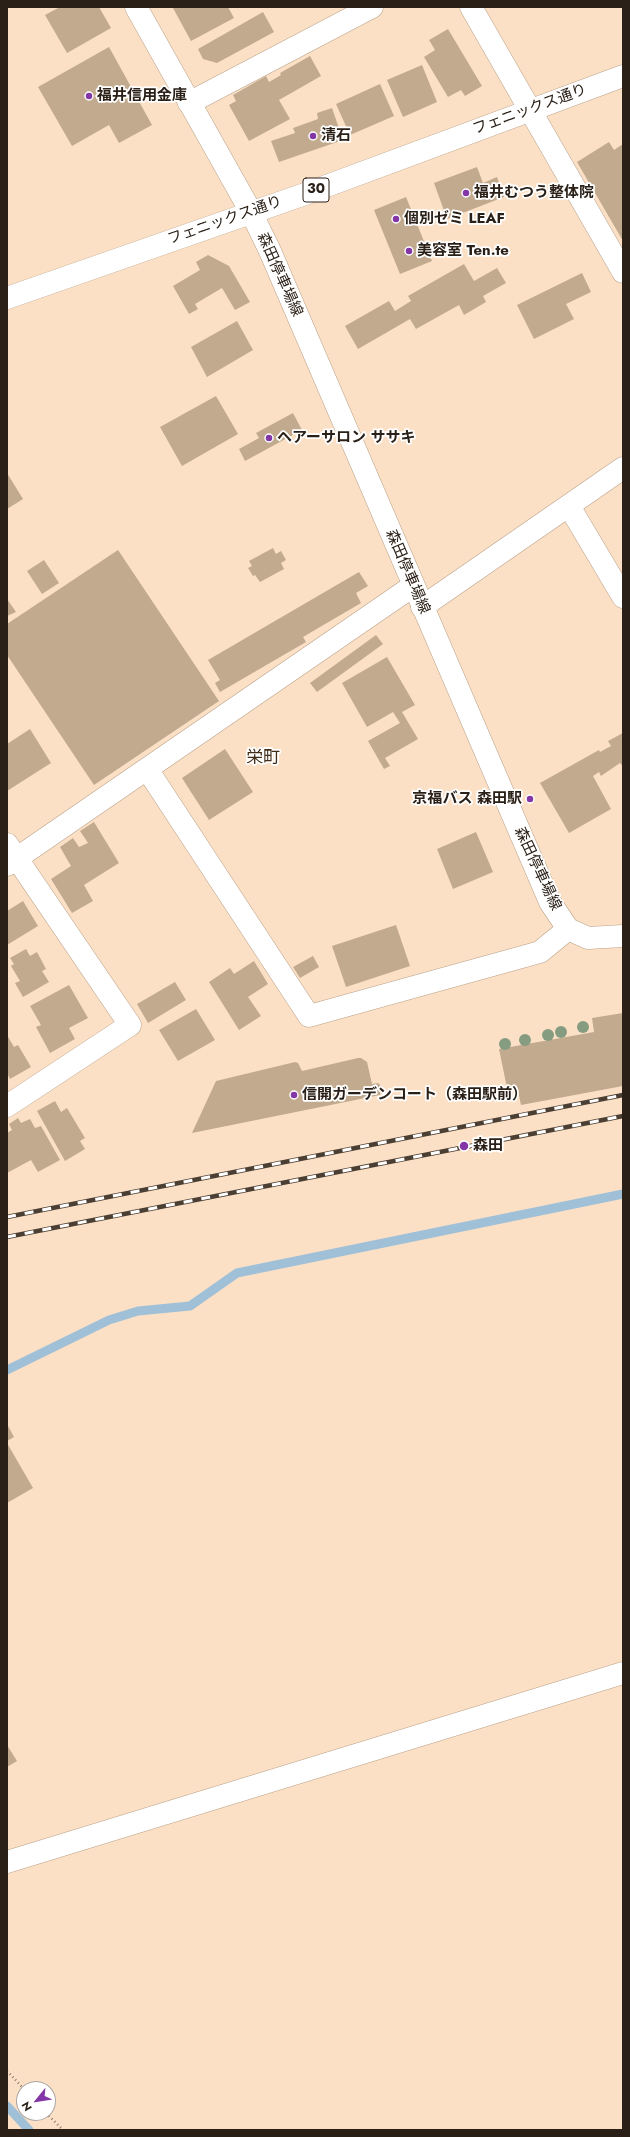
<!DOCTYPE html>
<meta charset="utf-8">
<style>
body{margin:0}
#map{position:relative;width:630px;height:2137px;overflow:hidden;background:#fbe0c6;font-family:Jost,sans-serif}
canvas{display:block}
.frame{position:absolute;inset:0;border:8px solid #2a2017;pointer-events:none}
.north{position:absolute;left:16px;top:2081px;width:40px;height:40px;box-sizing:border-box;background:#fff;border:1px solid #aaa6a2;border-radius:50%;rotate:240deg;font-size:11px;font-weight:700;line-height:16px;text-align:center;color:#2a2017}
.north::after{content:'';display:block;margin:auto;width:14px;height:18px;background:#8336a6;clip-path:polygon(50% 0,100% 100%,50% 72%,0 100%)}
</style>
<div id="map">
<canvas width="630" height="2137"></canvas>
<div class="frame"></div>
<div class="north">N</div>
</div>
<script>
const context = document.querySelector('canvas').getContext('2d');
context.lineJoin = 'round';
const poly = rows => new Path2D(rows.map(r => 'M' + r).join(''));
function trace(path, color, width, dash) { context.strokeStyle = color; context.lineWidth = width; context.lineCap = dash ? 'butt' : 'round'; context.setLineDash(dash || []); context.stroke(path); }
function fill(path, color) { context.fillStyle = color; context.fill(path, 'evenodd'); }
function write(font, color, halo, rows, align = 'center') {
  context.font = font + ' Jost,"Noto Sans JP",sans-serif'; context.lineWidth = 3.5; context.setLineDash([]); context.textBaseline = 'middle'; context.strokeStyle = halo; context.fillStyle = color; for (const [text, x, y, turn = 0] of rows) {
    context.save(); context.translate(x, y); context.rotate((+turn || 0) * Math.PI / 180); context.textAlign = isNaN(turn) ? turn : align; if (halo) context.strokeText(text, 0, 0); context.fillText(text, 0, 0); context.restore();
  }
}
const stream = poly([
 [7,1370,109,1320,138,1311,190,1306,237,1273,623,1194],
 [7,2106,29,2130]
]);
const building = poly([
 [60,7,99,7,111,28,67,53,45,15],
 [175,7,228,7,234,18,191,41,173,8],
 [263,12,274,32,217,63,203,59,198,49],
 [448,29,482,86,465,96,461,90,448,97,424,57,435,50,429,40],
 [109,47,152,125,119,143,109,125,72,146,38,87],
 [310,56,321,76,279,100,290,119,249,141,229,105,236,101,233,95,266,76,269,82,281,75,280,73],
 [422,65,437,102,403,117,387,80],
 [380,84,394,116,350,135,336,104],
 [332,108,343,140,279,162,271,141,295,133,293,128,318,119,317,113],
 [609,142,614,150,623,144,623,241,577,162],
 [477,167,483,183,497,177,504,197,447,219,434,183],
 [406,197,432,261,400,274,374,210],
 [208,255,229,266,250,302,235,310,222,288,195,304,198,309,189,314,173,286,200,270,196,262],
 [464,264,474,281,497,268,506,283,483,296,486,302,464,315,459,305,416,329,410,319,358,349,345,326,389,301,395,311,411,301,408,296],
 [582,273,591,292,566,304,574,319,534,339,517,305],
 [237,321,253,350,207,377,191,347],
 [216,396,238,434,182,466,160,427],
 [293,413,302,430,245,461,239,449,259,438,256,433],
 [7,473,23,499,7,509],
 [273,548,276,554,281,551,286,560,281,563,284,569,260,582,255,575,253,576,248,568,252,566,249,561],
 [118,550,219,701,94,785,7,655,7,624],
 [44,560,59,583,42,594,27,571],
 [359,572,368,586,356,593,361,603,303,637,306,642,220,692,215,683,220,680,208,660],
 [7,599,16,612,7,616],
 [376,635,383,644,317,692,310,683],
 [387,657,415,705,402,712,418,739,385,758,390,766,384,769,368,741,400,723,393,712,367,727,342,683],
 [30,729,51,763,7,791,7,744],
 [623,733,623,766,620,763,601,776,599,772,593,776,611,809,569,833,540,783,599,750,600,752,611,746,608,741],
 [225,749,253,792,209,820,182,778],
 [94,822,119,863,84,885,93,901,72,913,51,879,71,866,60,847,73,838,79,847,88,843,80,831],
 [476,832,493,872,453,889,437,849],
 [23,901,38,926,7,945,7,911],
 [396,925,410,966,346,987,332,946],
 [26,949,30,956,37,952,46,969,42,971,49,982,23,997,15,983,20,981,11,966,14,964,10,958],
 [313,956,319,967,300,978,293,967],
 [254,961,268,984,248,997,261,1016,239,1030,209,982,230,968,234,974],
 [175,982,186,1000,148,1023,137,1004],
 [69,985,88,1018,69,1028,75,1039,50,1053,36,1027,41,1025,30,1006],
 [196,1009,215,1040,178,1061,159,1030],
 [623,1013,623,1086,521,1105,517,1086,507,1088,499,1049,594,1032,592,1018],
 [7,1035,14,1047,18,1045,31,1067,10,1079,7,1073],
 [358,1058,361,1058,367,1062,372,1084,378,1083,382,1087,380,1095,192,1133,216,1081,295,1062,298,1063,302,1071],
 [55,1101,61,1112,67,1108,85,1138,80,1141,85,1149,65,1161,37,1111],
 [18,1118,21,1123,30,1119,35,1128,41,1126,60,1160,38,1172,31,1160,7,1173,7,1133,12,1130,9,1124],
 [7,1424,14,1437,7,1441],
 [7,1443,33,1488,7,1503],
 [7,1745,17,1761,7,1767]
]);
const path = poly([
 [7,2071,24,2089],
 [46,2113,63,2130]
]);
const street = poly([
 [471,7,623,272],
 [189,103,372,7],
 [569,506,623,597],
 [422,607,623,468],
 [147,769,309,1016,540,952,568,929],
 [7,844,130,1025,7,1106],
 [7,865,413,586]
]);
const secondary = poly([
 [136,7,251,212,270,251,550,902,568,929,588,938,623,936],
 [7,1862,623,1673]
]);
const primary = poly([
 [7,298,305,194,623,76]
]);
const rail = poly([
 [7,1217,623,1095],
 [7,1237,623,1116]
]);
const trees = [
 [583,1027],
 [561,1032],
 [548,1035],
 [525,1040],
 [505,1044]
];
const markers = [
 [89,96,4,"#8336a6"],
 [313,136,4,"#8336a6"],
 [466,193,4,"#8336a6"],
 [396,219,4,"#8336a6"],
 [409,251,4,"#8336a6"],
 [269,438,4,"#8336a6"],
 [530,799,4,"#8336a6"],
 [294,1095,4,"#8336a6"],
 [464,1146,5,"#8336a6"]
];
const shields = [
 [316,190,26]
];
const shieldNames = [
 ["30",316,190]
];
const poiNames = [
 ["福井信用金庫",97,96],
 ["清石",321,136],
 ["福井むつう整体院",474,193],
 ["個別ゼミ LEAF",404,219],
 ["美容室 Ten.te",417,251],
 ["ヘアーサロン ササキ",277,438],
 ["京福バス 森田駅",522,799,"right"],
 ["信開ガーデンコート（森田駅前）",302,1095],
 ["森田",473,1146]
];
const streetNames = [
 ["フェニックス通り",530,110,-20],
 ["フェニックス通り",225,221,-19],
 ["森田停車場線",279,275,66],
 ["森田停車場線",407,572,67],
 ["森田停車場線",537,869,65]
];
const quarterNames = [
 ["栄町",263,759]
];
trace(stream, '#a0c0d7', 9);
fill(building, '#c2aa8e');
trace(street, '#baa188', 23);
trace(secondary, '#baa188', 23);
trace(primary, '#baa188', 23);
trace(path, '#8d7b6a', 2.5, [1, 3]);
trace(street, '#fff', 22);
trace(secondary, '#fff', 22);
trace(primary, '#fff', 22);
trace(rail, '#4b3f33', 4.5);
trace(rail, '#fff', 3, [9]);
context.fillStyle = '#869c81';
for (const [x, y] of trees) { context.beginPath(); context.arc(x, y, 6, 0, 2 * Math.PI); context.fill(); }
for (const [x, y, r, color] of markers) { const dot = new Path2D(); dot.arc(x, y, r, 0, 2 * Math.PI); context.fillStyle = color; context.fill(dot); trace(dot, '#fff', 1.5); }
for (const [x, y, w] of shields) { const box = new Path2D(); box.roundRect(x - w / 2, y - 12, w, 24, 3); context.fillStyle = '#fff'; context.fill(box); trace(box, '#2a2017', 1); }
write('bold 14px', '#2a2017', null, shieldNames);
write('bold 15px', '#2a2017', '#fff', poiNames, 'left');
write('15px', '#2a2017', '#fff', streetNames);
write('17px', '#402c17', '#fff', quarterNames);
</script>
